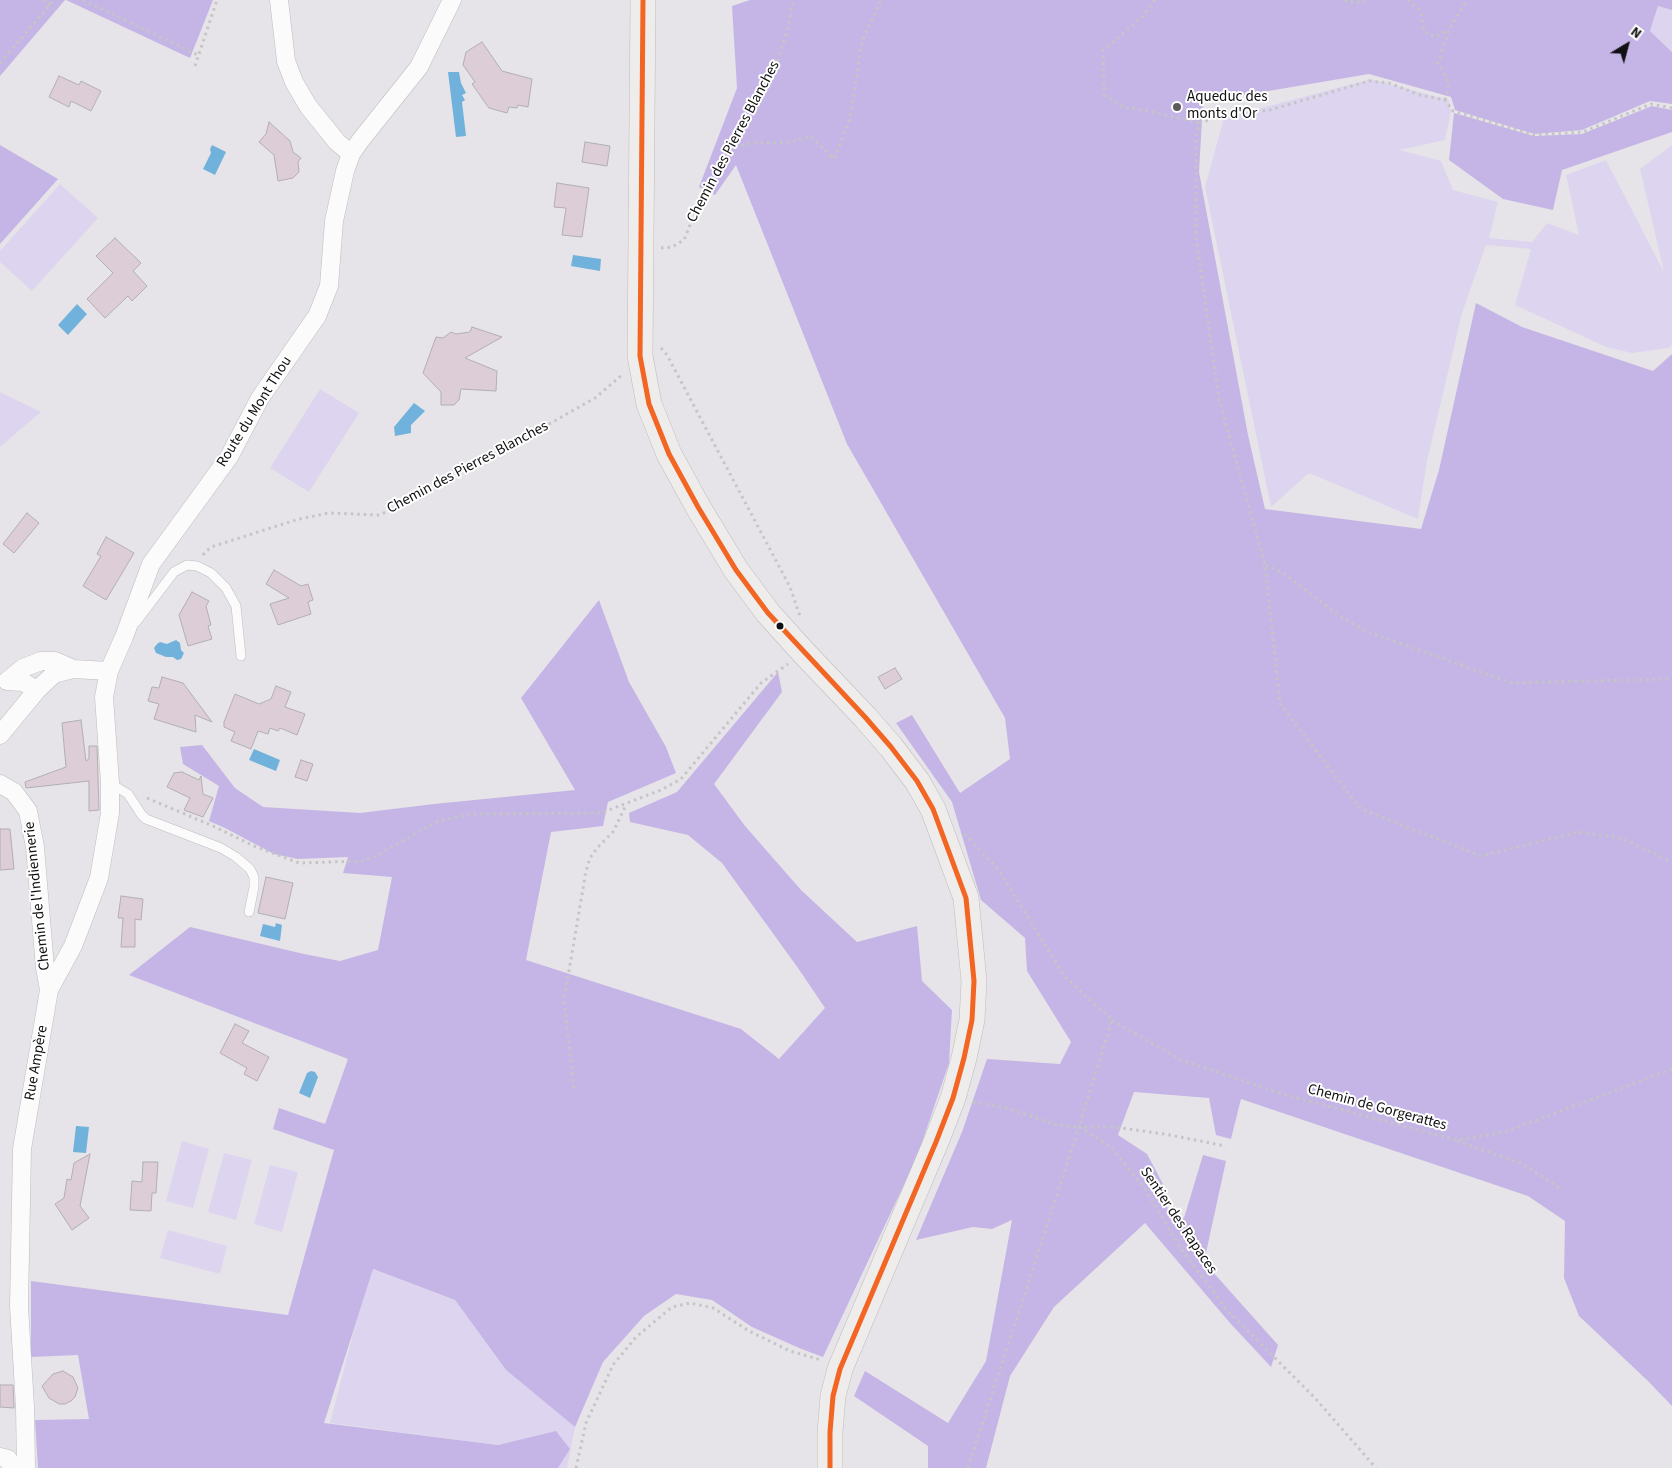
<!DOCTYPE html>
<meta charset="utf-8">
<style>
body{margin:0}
#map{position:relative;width:1672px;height:1468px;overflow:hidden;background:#e6e4e8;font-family:"Source Sans 3",sans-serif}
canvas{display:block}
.north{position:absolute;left:1602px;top:20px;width:50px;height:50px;-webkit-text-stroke:4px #fff;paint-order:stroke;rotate:37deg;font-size:14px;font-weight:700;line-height:20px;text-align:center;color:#111012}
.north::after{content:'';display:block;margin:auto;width:18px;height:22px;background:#111012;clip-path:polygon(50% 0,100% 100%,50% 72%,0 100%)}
</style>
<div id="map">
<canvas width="1672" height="1468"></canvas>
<div class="north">N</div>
</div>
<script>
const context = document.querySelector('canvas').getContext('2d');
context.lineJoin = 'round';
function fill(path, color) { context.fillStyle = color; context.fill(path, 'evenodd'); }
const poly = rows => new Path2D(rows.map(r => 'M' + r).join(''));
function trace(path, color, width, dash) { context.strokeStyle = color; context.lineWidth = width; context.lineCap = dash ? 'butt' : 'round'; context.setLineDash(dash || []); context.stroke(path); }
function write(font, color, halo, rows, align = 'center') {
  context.font = font + ' "Source Sans 3",sans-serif'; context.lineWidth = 4; context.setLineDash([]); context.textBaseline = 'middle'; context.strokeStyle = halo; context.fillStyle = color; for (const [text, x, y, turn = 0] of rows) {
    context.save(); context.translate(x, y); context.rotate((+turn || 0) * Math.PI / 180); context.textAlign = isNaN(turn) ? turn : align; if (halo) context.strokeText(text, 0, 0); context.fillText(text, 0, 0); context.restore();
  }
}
const green = poly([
 [1658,6,1672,10,1672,52,1650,31],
 [1371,79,1449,100,1451,112,1445,140,1400,150,1441,161,1453,190,1498,202,1489,238,1532,242,1547,223,1579,235,1566,175,1606,160,1664,272,1640,169,1672,145,1672,344,1669,348,1632,353,1606,347,1515,305,1531,249,1486,245,1462,313,1427,461,1418,519,1309,473,1271,507,1205,187,1224,118],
 [60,184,98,218,32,291,0,262,0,251],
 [320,389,359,413,309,492,270,468],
 [0,392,41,412,0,447],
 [182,1141,209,1149,193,1208,166,1201],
 [224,1153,252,1160,236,1220,208,1212],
 [270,1165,298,1172,282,1232,254,1224],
 [168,1230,227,1246,220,1274,160,1258],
 [372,1269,455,1300,506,1370,575,1427,567,1468,558,1468,570,1449,555,1432,498,1445,330,1423,354,1330]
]);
const forest = poly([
 [0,0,65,0,0,76],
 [66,0,213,0,190,58],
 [750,0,1672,0,1672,10,1658,6,1650,31,1672,52,1672,104,1650,101,1582,130,1534,134,1455,110,1451,97,1369,74,1203,102,1199,172,1248,435,1265,509,1421,529,1439,470,1476,303,1522,327,1653,371,1672,354,1672,1406,1648,1381,1579,1316,1564,1278,1565,1221,1528,1196,1241,1099,1231,1139,1216,1135,1209,1098,1134,1092,1118,1135,1147,1154,1164,1186,1168,1212,1184,1218,1203,1155,1226,1161,1204,1262,1278,1345,1271,1367,1230,1323,1145,1223,1054,1307,1010,1376,986,1468,928,1468,928,1446,854,1396,865,1371,948,1423,986,1361,1012,1220,992,1229,973,1227,916,1240,962,1132,987,1059,1060,1064,1071,1042,1027,971,1025,938,981,900,952,802,896,723,912,715,960,793,1010,759,1005,718,847,444,736,165,715,195,699,187,737,88,732,6],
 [1652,106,1672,110,1672,132,1562,170,1553,210,1503,199,1449,160,1454,113,1534,136,1582,134],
 [0,145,58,179,0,244],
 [599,600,629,682,666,747,676,773,608,802,603,826,551,832,526,960,741,1029,779,1059,825,1008,798,968,722,863,688,835,630,822,629,813,677,792,778,672,782,692,714,784,745,826,801,890,857,942,917,926,922,981,952,1010,949,1063,917,1157,823,1357,799,1348,752,1327,712,1300,676,1294,644,1316,603,1362,575,1427,506,1370,455,1300,373,1269,324,1423,498,1445,556,1431,570,1449,558,1468,38,1468,35,1420,89,1419,78,1355,31,1357,31,1281,288,1315,334,1150,273,1129,279,1108,325,1124,348,1059,129,975,190,927,304,954,340,961,378,950,392,877,343,873,348,857,298,859,274,854,225,828,209,821,219,786,183,764,180,747,202,745,235,788,263,807,360,813,434,804,575,790,521,698]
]);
const water = poly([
 [448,72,459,72,461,83,466,93,462,95,465,100,462,102,466,136,456,137],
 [212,145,226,152,215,175,203,169,211,153,210,149],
 [573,255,601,259,600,271,571,266],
 [77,304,87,314,68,335,58,325],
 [414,403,425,411,411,425,411,433,395,436,394,427],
 [176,640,180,643,181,650,184,653,181,659,177,660,173,657,166,657,156,653,154,648,157,644,160,642,167,644],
 [254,749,280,760,276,771,249,760],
 [276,923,282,925,280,941,260,936,263,924,275,927],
 [311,1071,315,1072,318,1077,310,1098,299,1093,307,1073],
 [76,1126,89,1127,86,1153,73,1152]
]);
const building = poly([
 [482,42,502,71,532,79,528,107,518,105,517,108,509,107,507,113,489,108,472,84,475,82,463,65,466,52,482,42],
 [59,76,79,85,81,81,101,91,91,111,71,101,69,107,49,97,59,76],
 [269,122,290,141,293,152,301,158,298,162,299,172,293,178,278,181,274,155,259,142,266,134,269,122],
 [585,142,610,146,607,166,582,162,585,142],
 [557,183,589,188,582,237,562,235,566,208,554,207,557,183],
 [115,238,141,263,133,271,147,286,132,301,128,296,105,318,87,299,113,273,96,256,115,238],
 [472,327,502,337,465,358,497,371,496,391,461,389,459,400,454,405,441,405,441,392,423,373,436,337,443,338,451,332,456,334,470,332,472,327],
 [27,513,39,523,14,553,3,544,27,513],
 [106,537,134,553,106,600,83,586,101,556,97,554,106,537],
 [274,570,301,586,308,584,313,600,308,602,311,614,278,625,270,604,289,598,266,584,274,570],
 [192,592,209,601,206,606,211,625,208,626,212,639,188,646,179,615,192,592],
 [895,668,902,679,885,689,878,677,895,668],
 [162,677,183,683,212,722,195,715,196,732,154,719,159,704,148,701,152,687,159,688,162,677],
 [276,686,291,692,285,707,305,714,297,735,280,728,278,731,270,728,268,734,258,731,251,749,231,741,235,732,224,727,224,722,235,694,259,704,271,699,276,686],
 [81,720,86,761,89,759,89,746,97,746,99,810,89,811,89,781,26,788,25,782,66,767,62,723,81,720],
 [301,760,313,764,307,781,295,777,301,760],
 [182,772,199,780,201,776,203,794,213,798,203,817,184,810,190,798,167,787,174,773,182,772],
 [0,829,10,829,14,869,0,870,0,829],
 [266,877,293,883,285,919,258,913,266,877],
 [121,896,143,899,141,920,135,919,135,947,121,947,123,918,118,918,121,896],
 [235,1024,249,1031,242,1043,269,1057,257,1081,244,1074,247,1068,220,1053,235,1024],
 [90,1154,80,1206,89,1218,72,1230,55,1204,64,1198,67,1179,71,1180,74,1163,90,1154],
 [143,1162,158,1162,156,1193,152,1193,151,1211,130,1210,132,1181,142,1182,143,1162],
 [63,1371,73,1377,78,1388,75,1397,71,1401,65,1404,59,1404,49,1398,42,1386,53,1374,63,1371],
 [0,1385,13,1385,14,1408,0,1407,0,1385]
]);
const path = poly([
 [43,0,50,5],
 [83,0,198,55],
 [1155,0,1143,16,1103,51,1104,95,1125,108,1139,109,1200,123],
 [1345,0,1347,2,1362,2,1369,0],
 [1408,0,1421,11,1424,31,1435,37,1448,30],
 [0,63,54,0],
 [195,66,217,0],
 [1445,100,1449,83,1438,63,1449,30,1467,0],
 [1672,108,1651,104,1583,132,1534,135,1453,111,1445,100,1420,95,1389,83,1369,81,1270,110,1226,114,1200,123,1196,133,1196,237,1219,399,1265,565,1280,704,1361,809,1481,856,1578,832,1621,838,1672,862],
 [735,147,754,143,791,142,810,136,834,159,850,119,862,41,881,0],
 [661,248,672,247,684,240,696,210,734,148,775,70,788,27,793,0],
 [661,348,667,355,790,587,800,616],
 [203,555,206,551,214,546,299,519,329,513,379,515,422,496,595,398,622,375],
 [1266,565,1285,574,1341,617,1368,632,1512,683,1672,679],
 [147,798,213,826,254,846,299,863,362,861,374,857,438,821,473,814,601,813,661,790,681,779,761,683,788,664],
 [965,834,998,869,1065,977,1112,1020,1079,1127,1110,1146,1146,1190,1179,1246,1226,1309,1315,1398,1376,1468],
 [1112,1020,1179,1059,1286,1095,1457,1140,1505,1132,1672,1069],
 [574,1088,564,1000,586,871,590,858,598,847,613,832,626,805],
 [973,1102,1007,1108,1057,1125,1079,1127],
 [1457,1141,1523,1164,1559,1188],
 [576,1468,586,1423,613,1365,636,1337,672,1307,690,1303,713,1308,749,1331,790,1351,821,1360],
 [968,1468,1079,1127,1114,1127,1164,1134,1226,1146]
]);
const lane = poly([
 [136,622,174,572,187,565,197,566,211,573,226,588,236,606,241,656],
 [110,783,128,794,141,814,146,819,221,848,236,857,250,869,254,877,254,887,249,912]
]);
const street = poly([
 [279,0,286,61,294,82,308,106,337,142,351,154],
 [37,690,23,682,7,681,23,668,41,661,55,661,73,669],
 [0,735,37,690,54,674,73,669,109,671],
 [0,784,14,792,28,811,35,847,45,968,49,990],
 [0,1457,8,1459,12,1468],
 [26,1468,25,1407,19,1306,22,1149,49,990,73,946,99,878,110,813,110,783,104,697,109,671,124,637,151,564,229,457,260,398,317,316,329,286,334,221,345,171,351,154,360,141,419,67,452,0]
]);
const secondary = poly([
 [643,0,640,356,649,404,669,454,698,507,736,570,768,613,804,653,865,717,891,747,917,781,933,809,966,898,974,981,972,1020,964,1058,953,1098,936,1142,840,1369,833,1396,830,1432,830,1468]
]);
const bus1 = poly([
 [643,0,640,356,649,404,669,454,698,507,736,570,768,613,865,717,891,747,917,781,933,809,966,898,974,981,972,1020,964,1058,953,1098,936,1142,840,1369,833,1396,830,1432,830,1468]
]);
const markers = [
 [1177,107,5,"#5c5a5d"],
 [780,626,4.5,"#111012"]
];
const poiNames = [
 ["Aqueduc des",1187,98],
 ["monts d'Or",1187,115]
];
const streetNames = [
 ["Chemin des Pierres Blanches",734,142,-62],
 ["Route du Mont Thou",255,412,-58],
 ["Chemin des Pierres Blanches",468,468,-28],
 ["Chemin de l'Indiennerie",38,896,-96],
 ["Rue Ampère",37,1063,-80],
 ["Chemin de Gorgerattes",1377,1108,15],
 ["Sentier des Rapaces",1178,1221,56]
];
fill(green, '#ddd5f0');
fill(forest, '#c5b5e6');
fill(water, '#70b2dc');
fill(building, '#ddcdd6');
trace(building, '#b1afb2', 1);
trace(lane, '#bdbcbf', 10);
trace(street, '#bdbcbf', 19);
trace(secondary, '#bdbcbf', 26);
trace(path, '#c5c5c6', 3, [2.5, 4]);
trace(lane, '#fbfbfc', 9);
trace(street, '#fbfbfc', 18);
trace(secondary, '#efedeb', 25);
trace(bus1, '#f26522', 5);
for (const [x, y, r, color] of markers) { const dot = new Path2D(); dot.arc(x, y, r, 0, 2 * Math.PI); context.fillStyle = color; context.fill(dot); trace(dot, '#fff', 2); }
write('15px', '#111012', '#fff', poiNames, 'left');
write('15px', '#111012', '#fff', streetNames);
</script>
